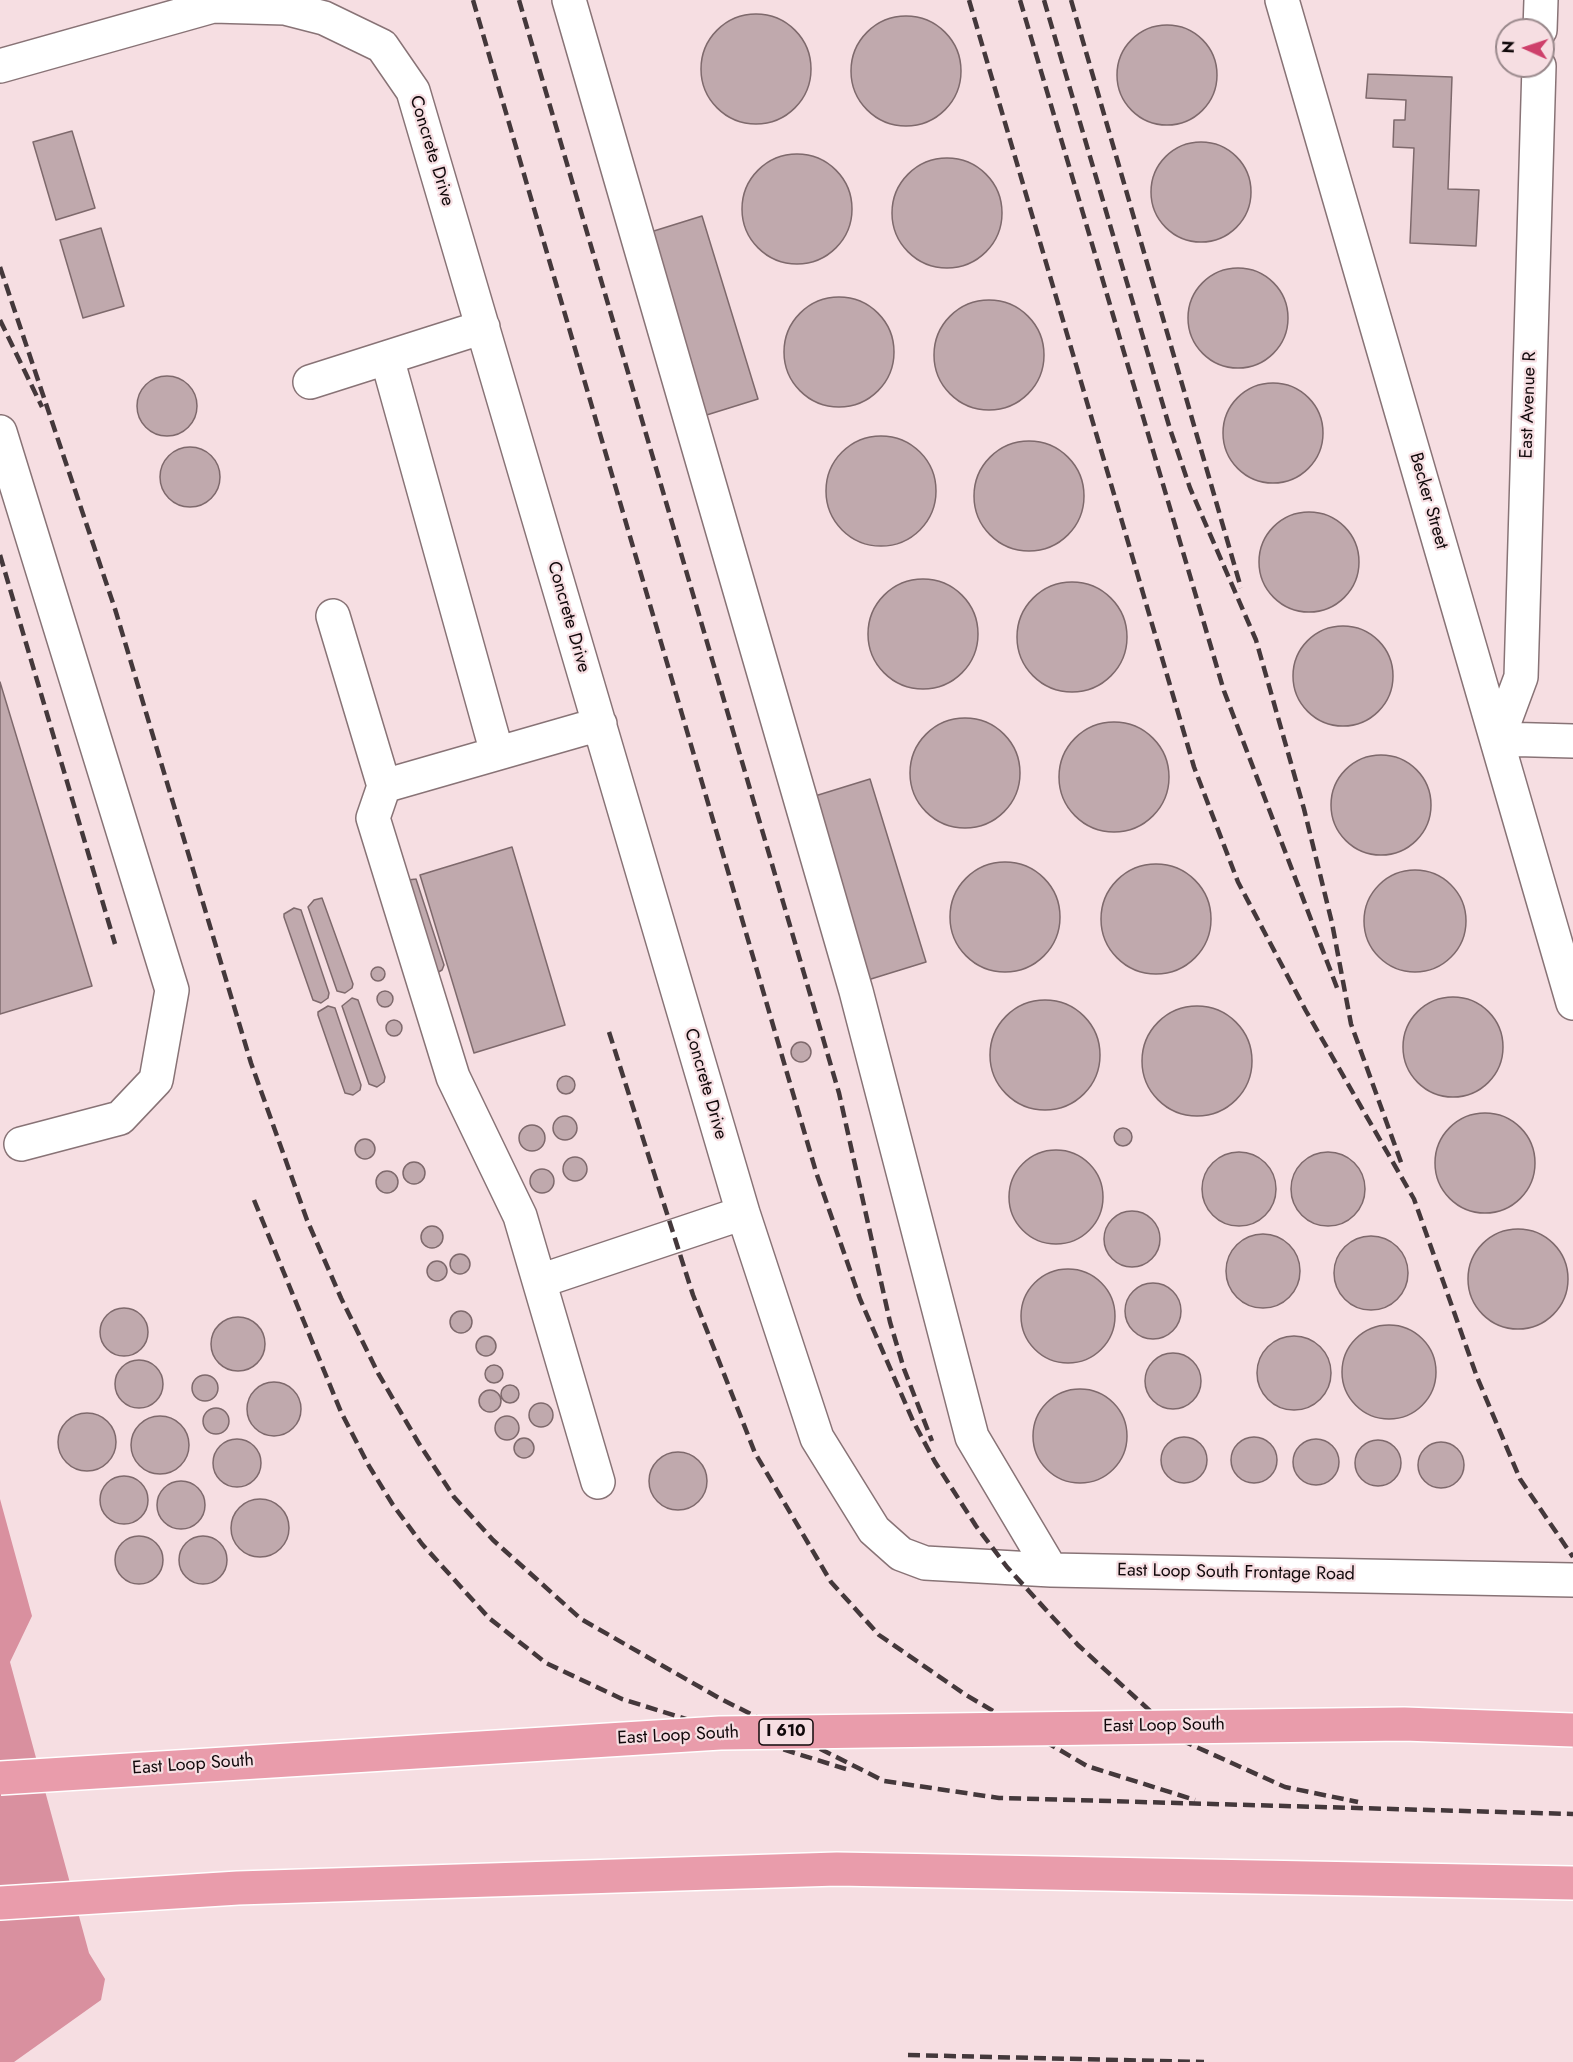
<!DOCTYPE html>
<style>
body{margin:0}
#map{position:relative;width:1573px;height:2062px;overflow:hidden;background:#f6dee2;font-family:Jost,sans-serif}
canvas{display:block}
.north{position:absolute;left:1495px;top:18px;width:60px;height:60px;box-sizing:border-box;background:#f6dee2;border:2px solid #9a898c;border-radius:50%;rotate:273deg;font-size:16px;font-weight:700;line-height:24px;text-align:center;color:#11090b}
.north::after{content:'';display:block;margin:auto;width:21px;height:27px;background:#ce406b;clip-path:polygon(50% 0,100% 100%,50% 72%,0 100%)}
</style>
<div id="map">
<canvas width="1573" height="2062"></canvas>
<div class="north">N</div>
</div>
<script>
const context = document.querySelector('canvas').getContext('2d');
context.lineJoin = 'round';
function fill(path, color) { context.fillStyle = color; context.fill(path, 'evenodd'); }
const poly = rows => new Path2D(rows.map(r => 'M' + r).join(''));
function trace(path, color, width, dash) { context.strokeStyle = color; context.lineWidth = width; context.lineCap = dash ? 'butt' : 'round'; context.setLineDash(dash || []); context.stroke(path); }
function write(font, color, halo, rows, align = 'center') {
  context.font = font + ' Jost,sans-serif'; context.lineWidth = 4.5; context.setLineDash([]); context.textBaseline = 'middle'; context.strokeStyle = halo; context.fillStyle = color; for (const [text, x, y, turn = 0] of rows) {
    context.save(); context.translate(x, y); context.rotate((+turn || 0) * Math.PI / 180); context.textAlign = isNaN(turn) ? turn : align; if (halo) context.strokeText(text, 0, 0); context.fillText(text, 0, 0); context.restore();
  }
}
const water = poly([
 [0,1499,32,1616,10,1662,89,1953,105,1979,101,2000,14,2062,0,2062]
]);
const building = poly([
 '701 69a55 55 0 1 1 110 0a55 55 0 1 1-110 0Z',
 '851 71a55 55 0 1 1 110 0a55 55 0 1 1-110 0Z',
 '1117 75a50 50 0 1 1 100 0a50 50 0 1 1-100 0Z',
 [1368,74,1452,77,1448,189,1479,190,1476,246,1410,243,1414,148,1393,147,1394,120,1405,120,1406,100,1366,98,1368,74],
 [72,131,95,208,56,220,33,142,72,131],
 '1151 192a50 50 0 1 1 100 0a50 50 0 1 1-100 0Z',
 '742 209a55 55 0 1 1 110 0a55 55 0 1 1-110 0Z',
 '892 213a55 55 0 1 1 110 0a55 55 0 1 1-110 0Z',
 [702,216,758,399,697,418,641,235,702,216],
 [101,228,124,306,83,318,60,240,101,228],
 '1188 318a50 50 0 1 1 100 0a50 50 0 1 1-100 0Z',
 '784 352a55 55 0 1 1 110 0a55 55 0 1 1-110 0Z',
 '934 355a55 55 0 1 1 110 0a55 55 0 1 1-110 0Z',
 '137 406a30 30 0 1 1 60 0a30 30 0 1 1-60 0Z',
 '1223 433a50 50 0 1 1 100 0a50 50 0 1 1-100 0Z',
 '826 491a55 55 0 1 1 110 0a55 55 0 1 1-110 0Z',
 '974 496a55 55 0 1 1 110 0a55 55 0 1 1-110 0Z',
 '160 477a30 30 0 1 1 60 0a30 30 0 1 1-60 0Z',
 '1259 562a50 50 0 1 1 100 0a50 50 0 1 1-100 0Z',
 '868 634a55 55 0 1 1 110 0a55 55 0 1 1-110 0Z',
 '1017 637a55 55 0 1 1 110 0a55 55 0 1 1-110 0Z',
 '1293 676a50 50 0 1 1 100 0a50 50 0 1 1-100 0Z',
 [0,682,92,986,0,1014,0,682],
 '910 773a55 55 0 1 1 110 0a55 55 0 1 1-110 0Z',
 '1059 777a55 55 0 1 1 110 0a55 55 0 1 1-110 0Z',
 '1331 805a50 50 0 1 1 100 0a50 50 0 1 1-100 0Z',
 [870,779,926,962,858,983,802,800,870,779],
 [512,847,565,1025,474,1053,420,875,512,847],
 '950 917a55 55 0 1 1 110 0a55 55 0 1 1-110 0Z',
 '1101 919a55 55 0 1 1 110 0a55 55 0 1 1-110 0Z',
 '1364 921a51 51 0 1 1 102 0a51 51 0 1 1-102 0Z',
 [416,879,444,965,442,970,435,974,408,880,416,879],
 [322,898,353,984,352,988,345,993,337,991,308,907,314,900,322,898],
 [294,908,301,910,329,993,328,998,321,1003,313,1000,284,917,284,914,294,908],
 '371 974a7 7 0 1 1 14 0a7 7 0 1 1-14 0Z',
 '377 999a8 8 0 1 1 16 0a8 8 0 1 1-16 0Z',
 '1403 1047a50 50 0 1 1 100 0a50 50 0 1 1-100 0Z',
 [352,998,358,1000,385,1077,384,1082,377,1087,369,1084,342,1006,352,998],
 '990 1055a55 55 0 1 1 110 0a55 55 0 1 1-110 0Z',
 '1142 1061a55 55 0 1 1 110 0a55 55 0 1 1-110 0Z',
 [328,1006,335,1008,361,1085,360,1090,353,1095,345,1093,318,1015,318,1012,328,1006],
 '386 1028a8 8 0 1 1 16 0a8 8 0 1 1-16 0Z',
 '791 1052a10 10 0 1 1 20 0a10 10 0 1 1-20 0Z',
 '557 1085a9 9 0 1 1 18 0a9 9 0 1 1-18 0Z',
 '1435 1163a50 50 0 1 1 100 0a50 50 0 1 1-100 0Z',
 '553 1128a12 12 0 1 1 24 0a12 12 0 1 1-24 0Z',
 '519 1138a13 13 0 1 1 26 0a13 13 0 1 1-26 0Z',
 '1114 1137a9 9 0 1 1 18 0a9 9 0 1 1-18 0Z',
 '355 1149a10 10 0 1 1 20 0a10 10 0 1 1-20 0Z',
 '1009 1197a47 47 0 1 1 94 0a47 47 0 1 1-94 0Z',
 '1202 1189a37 37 0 1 1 74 0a37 37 0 1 1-74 0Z',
 '1291 1189a37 37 0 1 1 74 0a37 37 0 1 1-74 0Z',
 '563 1169a12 12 0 1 1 24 0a12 12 0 1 1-24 0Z',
 '403 1173a11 11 0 1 1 22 0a11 11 0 1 1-22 0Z',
 '530 1181a12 12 0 1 1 24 0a12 12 0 1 1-24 0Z',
 '376 1182a11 11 0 1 1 22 0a11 11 0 1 1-22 0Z',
 '1104 1239a28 28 0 1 1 56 0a28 28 0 1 1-56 0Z',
 '421 1237a11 11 0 1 1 22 0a11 11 0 1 1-22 0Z',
 '1468 1279a50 50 0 1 1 100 0a50 50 0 1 1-100 0Z',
 '1226 1271a37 37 0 1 1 74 0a37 37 0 1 1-74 0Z',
 '1334 1273a37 37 0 1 1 74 0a37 37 0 1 1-74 0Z',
 '450 1264a10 10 0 1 1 20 0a10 10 0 1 1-20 0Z',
 '427 1271a10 10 0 1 1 20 0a10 10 0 1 1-20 0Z',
 '1021 1316a47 47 0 1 1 94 0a47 47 0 1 1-94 0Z',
 '1125 1311a28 28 0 1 1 56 0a28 28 0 1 1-56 0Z',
 '100 1332a24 24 0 1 1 48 0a24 24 0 1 1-48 0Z',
 '450 1322a11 11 0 1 1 22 0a11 11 0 1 1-22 0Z',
 '211 1344a27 27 0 1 1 54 0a27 27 0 1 1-54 0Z',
 '1342 1372a47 47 0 1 1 94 0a47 47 0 1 1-94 0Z',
 '1257 1373a37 37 0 1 1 74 0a37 37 0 1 1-74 0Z',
 '476 1346a10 10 0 1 1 20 0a10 10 0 1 1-20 0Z',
 '1145 1381a28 28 0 1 1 56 0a28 28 0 1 1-56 0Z',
 '115 1384a24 24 0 1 1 48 0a24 24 0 1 1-48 0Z',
 '485 1374a9 9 0 1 1 18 0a9 9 0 1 1-18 0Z',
 '192 1388a13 13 0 1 1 26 0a13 13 0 1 1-26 0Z',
 '247 1409a27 27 0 1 1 54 0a27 27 0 1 1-54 0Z',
 '501 1394a9 9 0 1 1 18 0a9 9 0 1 1-18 0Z',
 '1033 1436a47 47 0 1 1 94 0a47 47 0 1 1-94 0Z',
 '479 1401a11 11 0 1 1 22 0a11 11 0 1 1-22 0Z',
 '529 1415a12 12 0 1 1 24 0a12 12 0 1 1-24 0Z',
 '203 1421a13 13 0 1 1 26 0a13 13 0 1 1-26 0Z',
 '58 1442a29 29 0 1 1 58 0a29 29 0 1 1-58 0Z',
 '131 1445a29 29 0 1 1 58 0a29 29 0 1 1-58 0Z',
 '495 1428a12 12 0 1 1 24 0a12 12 0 1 1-24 0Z',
 '1231 1460a23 23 0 1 1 46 0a23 23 0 1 1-46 0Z',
 '1161 1460a23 23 0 1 1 46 0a23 23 0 1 1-46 0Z',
 '514 1448a10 10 0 1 1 20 0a10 10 0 1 1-20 0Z',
 '1293 1462a23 23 0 1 1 46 0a23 23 0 1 1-46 0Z',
 '213 1463a24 24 0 1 1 48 0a24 24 0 1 1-48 0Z',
 '1355 1463a23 23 0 1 1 46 0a23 23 0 1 1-46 0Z',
 '1418 1465a23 23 0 1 1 46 0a23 23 0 1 1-46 0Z',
 '649 1481a29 29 0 1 1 58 0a29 29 0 1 1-58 0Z',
 '100 1500a24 24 0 1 1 48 0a24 24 0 1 1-48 0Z',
 '157 1505a24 24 0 1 1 48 0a24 24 0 1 1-48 0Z',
 '231 1528a29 29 0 1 1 58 0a29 29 0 1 1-58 0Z',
 '179 1560a24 24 0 1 1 48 0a24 24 0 1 1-48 0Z',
 '115 1560a24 24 0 1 1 48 0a24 24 0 1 1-48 0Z'
]);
const minor = poly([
 [569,0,856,991,972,1437,1051,1570],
 [1282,0,1573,1003],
 [1540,30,1541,0],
 [0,66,213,6,285,8,324,18,382,46,413,91,743,1213,817,1438,874,1530,901,1554,925,1563,1051,1570,1573,1580],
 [1539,66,1521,677,1498,739,1573,741],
 [387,358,497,753],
 [310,382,483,327],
 [0,432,172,990,156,1080,120,1118,21,1144],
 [333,616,384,786,373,818,453,1077,520,1216,598,1482],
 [384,786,600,724],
 [540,1281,743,1213]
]);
const highway = poly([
 [0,1903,238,1888,837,1869,1573,1883]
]);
const rail = poly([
 [473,0,816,1172,860,1299,913,1421,935,1462,976,1526,1007,1567,1078,1645,1183,1741,1285,1787,1358,1802],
 [519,0,839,1093,890,1322,904,1369,932,1441],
 [969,0,1194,767,1238,882,1306,1011,1414,1199,1477,1377,1520,1479,1573,1557],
 [1020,0,1224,691,1339,993],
 [1044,0,1170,429,1190,488,1256,640,1304,809,1332,923,1351,1024,1402,1165],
 [1071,0,1241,588],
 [0,267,115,609,251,1063,307,1220,341,1298,378,1373,418,1442,454,1497,493,1540,581,1619,719,1698,884,1781,999,1798,1573,1814],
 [0,320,42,407],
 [0,555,115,944],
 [609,1032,693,1295,755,1453,831,1582,879,1635,966,1695,1087,1766,1195,1800],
 [254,1200,341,1412,369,1466,393,1505,422,1544,489,1618,546,1663,622,1699,846,1769],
 [908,2055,1204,2062]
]);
const highwayBridge = poly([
 [0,1778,720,1733,1404,1724,1573,1730]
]);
const shields = [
 [786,1732,54]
];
const shieldNames = [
 ["I 610",786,1732]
];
const streetNames = [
 ["Concrete Drive",431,151,73],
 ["East Avenue R",1529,405,-88],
 ["Becker Street",1428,501,74],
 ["Concrete Drive",568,617,74],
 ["Concrete Drive",705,1084,74],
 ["East Loop South Frontage Road",1236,1573,1],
 ["East Loop South",1164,1726,-1],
 ["East Loop South",678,1736,-3],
 ["East Loop South",193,1765,-4]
];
fill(water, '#d9909f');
fill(building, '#c0a9ad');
trace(building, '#7e696c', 1.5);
trace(minor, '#887376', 36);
trace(highway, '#fff', 36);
trace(minor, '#fff', 33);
trace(highway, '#e99cab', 33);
trace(rail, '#44383b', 4.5, [12, 6]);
trace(highwayBridge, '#fff', 36, []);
trace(highwayBridge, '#e99cab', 33);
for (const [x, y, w] of shields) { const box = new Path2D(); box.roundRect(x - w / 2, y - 13, w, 26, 4.5); context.fillStyle = '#f6dee2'; context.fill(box); trace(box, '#11090b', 1.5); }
write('bold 16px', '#11090b', null, shieldNames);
write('18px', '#11090b', '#f6dee2', streetNames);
</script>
